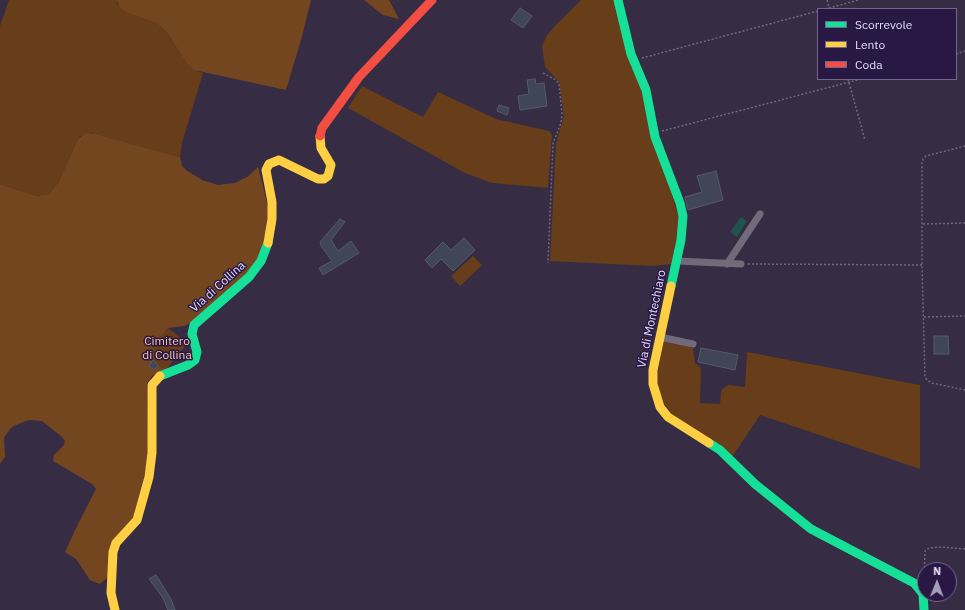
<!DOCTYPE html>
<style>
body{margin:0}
#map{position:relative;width:965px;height:610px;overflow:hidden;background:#362c44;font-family:"IBM Plex Sans",sans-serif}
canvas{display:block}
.legend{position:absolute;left:817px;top:8px;width:140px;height:72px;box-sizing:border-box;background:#291844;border:1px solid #73668c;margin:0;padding:5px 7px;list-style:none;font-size:12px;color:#e3dbf8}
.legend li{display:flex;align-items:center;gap:8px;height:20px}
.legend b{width:20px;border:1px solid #73668c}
.north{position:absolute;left:917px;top:562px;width:40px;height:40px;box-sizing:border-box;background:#291844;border:1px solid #73668c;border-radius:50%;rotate:1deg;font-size:11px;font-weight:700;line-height:16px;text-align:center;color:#e3dbf8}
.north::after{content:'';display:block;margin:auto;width:14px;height:18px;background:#a69eb9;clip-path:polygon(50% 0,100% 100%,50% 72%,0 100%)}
</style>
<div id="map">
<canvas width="965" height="610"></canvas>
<ul class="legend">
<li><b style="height:5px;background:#16e098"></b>Scorrevole</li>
<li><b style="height:5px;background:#ffcf43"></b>Lento</li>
<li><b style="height:5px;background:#f24e42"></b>Coda</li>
</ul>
<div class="north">N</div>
</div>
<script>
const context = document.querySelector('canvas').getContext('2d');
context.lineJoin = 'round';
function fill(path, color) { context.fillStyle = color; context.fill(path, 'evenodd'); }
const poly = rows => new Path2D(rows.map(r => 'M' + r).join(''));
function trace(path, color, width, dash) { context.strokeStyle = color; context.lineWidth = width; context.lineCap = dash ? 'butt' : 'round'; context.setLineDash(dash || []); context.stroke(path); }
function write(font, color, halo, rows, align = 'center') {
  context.font = font + ' "IBM Plex Sans",sans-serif'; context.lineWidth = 3; context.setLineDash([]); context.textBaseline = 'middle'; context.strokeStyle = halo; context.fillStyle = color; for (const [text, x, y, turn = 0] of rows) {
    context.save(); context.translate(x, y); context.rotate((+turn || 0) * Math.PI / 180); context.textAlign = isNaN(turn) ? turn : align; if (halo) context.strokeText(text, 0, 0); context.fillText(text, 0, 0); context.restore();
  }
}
const green = poly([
 [9,0,117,0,117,4,127,13,156,23,166,31,187,64,197,71,203,73,182,143,180,157,91,133,81,136,78,139,58,183,49,194,37,196,0,184,0,26],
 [581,0,615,0,680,222,671,264,652,266,550,261,556,143,564,116,559,82,545,67,542,46,547,35,556,25],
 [362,86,423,117,438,92,496,119,549,131,552,135,548,188,492,183,465,173,348,108],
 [473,256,482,265,460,286,451,276],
 [168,328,187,343,166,370,158,365,154,370,149,366,146,355],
 [664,340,693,348,695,363,701,368,700,403,720,404,721,391,725,387,729,385,745,387,747,352,920,385,920,469,760,415,732,457,673,415,664,404,659,390,657,374]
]);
const forest = poly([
 [117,0,311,0,301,40,286,90,194,70,187,64,166,31,156,23,127,13,119,7],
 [364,0,389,0,399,19,383,15],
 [86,133,95,134,180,157,182,166,186,170,202,180,218,185,235,183,247,177,258,167,268,206,268,227,259,258,252,269,190,323,184,326,168,328,146,355,153,360,149,366,154,370,158,365,166,370,152,376,147,383,148,461,132,522,128,526,107,578,100,584,90,580,76,559,65,552,78,524,96,489,92,484,53,461,54,455,64,445,65,441,62,437,42,421,30,420,23,422,12,427,7,433,4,438,5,457,0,464,0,184,37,196,49,194,58,183,78,139]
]);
const water = poly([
 [741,217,747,221,737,237,730,232]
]);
const building = poly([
 [520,8,532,16,523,28,511,20,520,8],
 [535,79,536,84,544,83,547,106,520,110,518,96,529,94,527,80,535,79],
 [499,105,509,108,507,115,497,111,499,105],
 [716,171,723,200,688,210,685,197,702,192,697,176,716,171],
 [340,219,345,222,331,240,338,251,351,241,359,253,323,275,319,268,332,261,321,246,320,242,340,219],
 [464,238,475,250,453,271,441,259,432,268,425,260,443,242,451,250,464,238],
 [934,336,948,336,949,354,934,354,934,336],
 [701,348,738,355,735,370,698,362,701,348],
 [153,360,158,365,154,370,149,366,153,360],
 [156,575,171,599,175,610,168,610,163,598,149,579,156,575]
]);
const path = poly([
 [827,0,829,7],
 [825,9,859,0],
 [956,54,965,51],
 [642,58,818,11],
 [543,73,556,80,559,84,562,114,561,123,553,143,548,263],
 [848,79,865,140],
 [662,131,861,79],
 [965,146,926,156,923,159,922,163,922,265,925,377,927,380,932,383,965,390],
 [923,224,965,223],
 [748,264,922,265],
 [924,317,965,316],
 [924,580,925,551,929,548,941,547,965,549]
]);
const street = poly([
 [677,261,741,264],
 [727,264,760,214],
 [660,337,693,344]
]);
const fast = poly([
 [618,0,631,54,646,90,655,137,680,203,683,216,681,240,671,286],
 [160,376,188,365,195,360,197,352,192,334,194,325,249,277,261,261,268,243],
 [709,443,720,450,755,484,811,529,914,583,923,594,924,610]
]);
const slow = poly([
 [268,243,272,219,272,202,266,170,269,164,279,160,318,179,324,179,328,176,331,165,321,148,320,136],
 [671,286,653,370,653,384,660,407,668,417,709,443],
 [115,610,111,593,113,552,116,543,137,520,149,477,152,453,152,385,160,376]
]);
const jam = poly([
 [320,136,322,128,359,77,432,0]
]);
const streetNames = [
 ["Via di Collina",218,287,-42],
 ["Via di Montechiaro",652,319,-78]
];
const parkNames = [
 ["Cimitero",167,342],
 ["di Collina",167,356]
];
fill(green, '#673d1a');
fill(forest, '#74461f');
fill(water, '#1f544c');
fill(building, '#414657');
trace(building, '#545a6b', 1);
trace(path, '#6e687a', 1.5, [2, 2]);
trace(street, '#706a7a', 7);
trace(fast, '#16e098', 9);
trace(slow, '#ffcf43', 9);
trace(jam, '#f24e42', 9);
write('12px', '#e3dbf8', '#291844', streetNames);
write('12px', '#f8c7a1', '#291844', parkNames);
</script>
